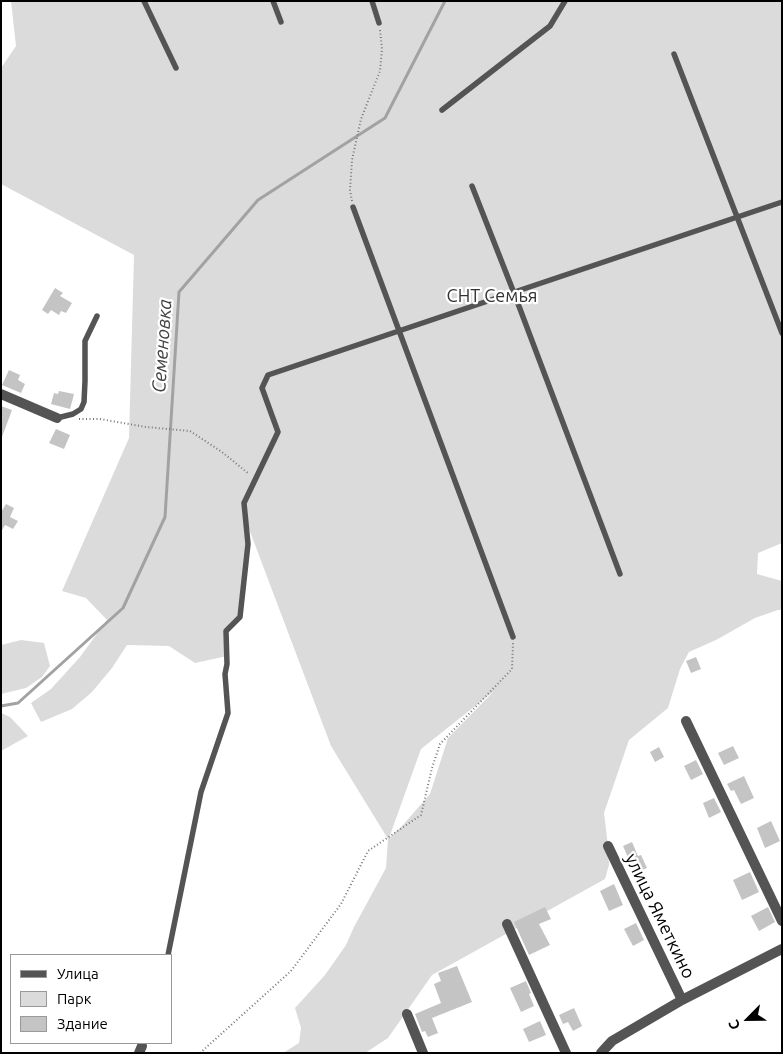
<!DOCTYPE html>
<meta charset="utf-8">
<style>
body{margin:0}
#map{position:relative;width:783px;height:1054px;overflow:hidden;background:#fff;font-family:Ubuntu,sans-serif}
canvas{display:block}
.frame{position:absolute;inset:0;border:2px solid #000;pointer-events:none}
.legend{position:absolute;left:10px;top:954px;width:162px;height:90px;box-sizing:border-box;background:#fff;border:1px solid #999;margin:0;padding:6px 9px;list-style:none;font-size:15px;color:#000}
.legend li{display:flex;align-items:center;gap:10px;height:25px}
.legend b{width:25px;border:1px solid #999}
.north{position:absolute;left:723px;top:994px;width:50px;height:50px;-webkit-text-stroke:4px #fff;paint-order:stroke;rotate:247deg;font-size:14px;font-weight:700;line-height:20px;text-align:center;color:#000}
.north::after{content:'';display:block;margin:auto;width:18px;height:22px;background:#000;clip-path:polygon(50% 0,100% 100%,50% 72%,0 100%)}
</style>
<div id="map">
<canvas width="783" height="1054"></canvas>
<div class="frame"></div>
<ul class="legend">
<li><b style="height:6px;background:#545454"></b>Улица</li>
<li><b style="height:14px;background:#dbdbdb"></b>Парк</li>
<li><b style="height:14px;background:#c4c4c4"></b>Здание</li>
</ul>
<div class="north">С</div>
</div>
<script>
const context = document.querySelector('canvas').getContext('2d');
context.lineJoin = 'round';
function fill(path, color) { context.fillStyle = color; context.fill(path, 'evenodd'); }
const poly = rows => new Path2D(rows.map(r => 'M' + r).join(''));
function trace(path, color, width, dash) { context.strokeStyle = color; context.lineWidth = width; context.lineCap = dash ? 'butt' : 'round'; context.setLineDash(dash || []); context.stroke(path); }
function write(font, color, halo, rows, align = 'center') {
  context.font = font + ' Ubuntu,sans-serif'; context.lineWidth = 4.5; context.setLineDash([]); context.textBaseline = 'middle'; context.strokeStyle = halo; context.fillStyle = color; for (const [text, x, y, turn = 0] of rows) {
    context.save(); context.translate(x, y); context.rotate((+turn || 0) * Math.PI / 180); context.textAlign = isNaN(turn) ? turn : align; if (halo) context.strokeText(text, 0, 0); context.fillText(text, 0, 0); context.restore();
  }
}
const green = poly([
 [11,1,782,1,782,543,758,553,757,574,782,581,782,610,778,610,755,618,716,640,689,652,680,669,668,708,629,740,604,813,608,846,609,865,605,879,432,975,388,1038,365,1053,283,1053,299,1043,301,1028,295,1008,325,975,346,945,354,927,386,868,388,839,331,746,246,521,248,544,240,617,226,631,227,656,195,663,169,646,127,645,112,668,92,692,72,709,41,722,31,703,51,689,80,657,107,620,86,598,62,591,129,438,134,255,1,184,1,68,16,46],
 [494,691,448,738,430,794,402,826,389,838,421,749],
 [21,640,44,643,50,666,42,677,26,688,1,694,1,645],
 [1,713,10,717,28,736,1,751]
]);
const stream = poly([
 [1,706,18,703,123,608,165,517,179,292,258,200,385,118,445,1]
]);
const building = poly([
 [55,288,63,293,60,296,72,303,66,313,61,311,59,315,51,310,48,314,42,310],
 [9,370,20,375,18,380,25,384,21,393,2,385],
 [59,391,74,394,70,409,51,404,54,393,58,394],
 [1,406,12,410,2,437,1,437],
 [56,429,70,435,64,449,49,443],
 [6,504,14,508,10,517,18,521,13,529,5,525,1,532,1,512],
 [696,657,701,669,691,673,686,661],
 [733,746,739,758,724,765,718,753],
 [659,747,664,757,655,762,650,752],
 [696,760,703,774,691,780,684,766],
 [744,776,754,798,741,804,734,790,731,791,727,784],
 [714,798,721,812,709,818,703,803],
 [771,821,780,841,765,848,757,828],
 [632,842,638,856,641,855,647,868,635,873,623,846],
 [750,872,759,892,742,900,733,880],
 [614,884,623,905,609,911,600,891],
 [545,907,551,919,539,924,550,945,529,955,514,922],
 [768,907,775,922,759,931,751,916],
 [636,923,644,940,633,946,624,929],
 [457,966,472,1002,432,1018,438,1033,428,1037,425,1031,422,1032,415,1014,441,1003,434,984,441,981,438,973],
 [526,981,531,993,529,994,534,1006,521,1012,510,988],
 [574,1008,582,1026,573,1031,568,1022,563,1024,559,1015],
 [540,1021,546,1035,529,1042,523,1029]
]);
const path = poly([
 [352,201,350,190,352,160,361,119,380,71,382,49,380,30],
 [79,419,100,419,146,427,190,431,222,452,249,474],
 [200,1053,291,971,341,904,368,851,421,815,432,768,440,744,512,669,513,643]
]);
const service = poly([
 [144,1,176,68],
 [273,1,281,22],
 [372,1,379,23],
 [674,54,782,333],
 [442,110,550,26,565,1],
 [472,186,514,293,620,574],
 [353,207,513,637],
 [57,418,73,414,81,409,84,402,85,381,85,341,97,316],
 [168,955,201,792,228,713,225,674,227,664,226,631,240,617,248,544,244,503,278,432,262,388,268,375,782,202]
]);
const minor = poly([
 [1,394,57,418],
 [686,721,782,921],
 [608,846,682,1000],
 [507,924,566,1053],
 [407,1014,423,1053],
 [139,1053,142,1046],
 [601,1053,612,1041,682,1000,782,949]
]);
const parkNames = [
 ["СНТ Семья",492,296]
];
const streetNames = [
 ["улица Яметкино",660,916,64]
];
const waterNames = [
 ["Семеновка",162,346,-86]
];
fill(green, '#dbdbdb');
trace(stream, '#a2a2a2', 3);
fill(building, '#c4c4c4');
trace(path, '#767676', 2, [1, 2.5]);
trace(service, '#545454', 5.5);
trace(minor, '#545454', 10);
write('18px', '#323232', '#fff', parkNames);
write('18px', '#000', '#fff', streetNames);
write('italic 19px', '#434343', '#fff', waterNames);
</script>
